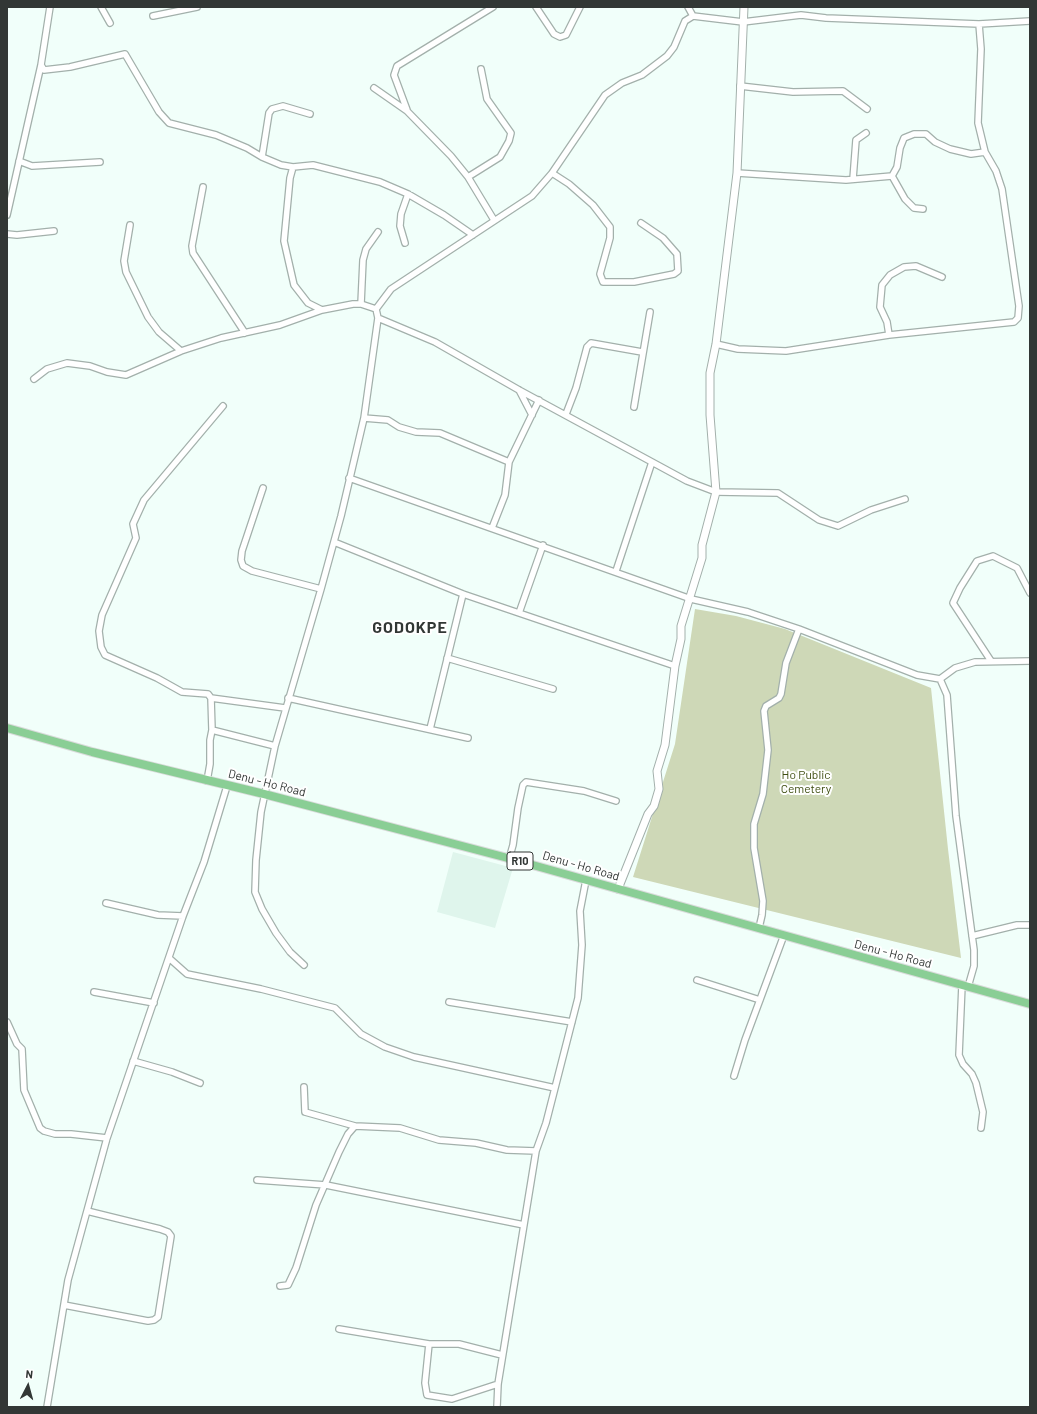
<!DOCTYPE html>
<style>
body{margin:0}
#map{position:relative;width:1037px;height:1414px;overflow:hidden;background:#f1fffa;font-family:Barlow,sans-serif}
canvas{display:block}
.frame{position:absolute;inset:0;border:8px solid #323735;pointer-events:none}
.north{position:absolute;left:8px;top:1366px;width:40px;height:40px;-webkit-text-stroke:3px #fff;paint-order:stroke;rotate:6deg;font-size:11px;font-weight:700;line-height:16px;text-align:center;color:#323735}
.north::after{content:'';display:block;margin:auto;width:14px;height:18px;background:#323735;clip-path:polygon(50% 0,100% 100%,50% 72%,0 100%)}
</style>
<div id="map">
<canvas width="1037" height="1414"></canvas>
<div class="frame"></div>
<div class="north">N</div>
</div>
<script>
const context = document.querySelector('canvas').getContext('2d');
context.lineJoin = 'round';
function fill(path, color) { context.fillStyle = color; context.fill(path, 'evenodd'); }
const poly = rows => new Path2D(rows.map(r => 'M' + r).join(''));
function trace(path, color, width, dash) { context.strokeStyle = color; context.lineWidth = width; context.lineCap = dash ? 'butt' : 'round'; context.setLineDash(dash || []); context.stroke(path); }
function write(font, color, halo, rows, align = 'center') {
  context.font = font + ' Barlow,sans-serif'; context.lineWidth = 4; context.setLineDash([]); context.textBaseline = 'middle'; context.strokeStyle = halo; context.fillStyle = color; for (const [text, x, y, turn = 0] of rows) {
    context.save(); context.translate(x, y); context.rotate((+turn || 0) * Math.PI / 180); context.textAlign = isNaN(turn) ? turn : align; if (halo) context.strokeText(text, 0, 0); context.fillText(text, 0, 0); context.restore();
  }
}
const built = poly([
 [453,852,513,868,495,928,437,912]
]);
const green = poly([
 [695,609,736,616,785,629,931,688,948,849,961,958,633,877,675,744]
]);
const minor = poly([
 [50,7,41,65,44,70,70,67,125,54,159,112,169,123,216,135,247,148,262,157,281,165,293,167,313,165,380,182,408,194,444,215,473,235],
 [101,7,110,23],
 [536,7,554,34,560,37,566,35,580,7],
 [688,7,693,16],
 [153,16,197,7],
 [740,86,793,92,843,91,867,109],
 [374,88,407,111,451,156,468,177,494,220],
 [407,110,394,75,397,66,493,7],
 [262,157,269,113,272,109,283,106,310,114],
 [19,161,32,166,100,162],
 [293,167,290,178,284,241,294,285,308,303,322,310,353,304,361,304,376,309],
 [552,173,569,184,593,205,610,227,610,238,600,274,603,282,634,282,674,274,678,271,677,254,663,238,641,223],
 [737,173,846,180,892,176],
 [892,176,897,167,900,148,904,138,914,134,926,134,935,142,950,149,971,154,985,152,978,123,981,49,979,24],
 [892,176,905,199,914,208,923,209],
 [468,177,500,157,509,141,511,133,487,99,481,69],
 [853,179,856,140,866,133],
 [203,187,192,246,193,253,245,333],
 [7,215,41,65],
 [130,225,124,261,126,272,148,317,159,332,181,351],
 [7,234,17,235,54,231],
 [405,243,400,226,401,214,408,194],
 [361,304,363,260,366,249,378,232],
 [378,318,435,342,519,390,687,481,716,492,778,493,819,520,838,526,871,510,905,499],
 [889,335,887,322,880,307,882,285,890,275,904,267,916,266,942,277],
 [716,344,738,349,786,351,889,335,1014,322,1018,318,1019,306,1002,189,996,171,985,152],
 [34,379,47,369,67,363,90,366,107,372,126,375,181,351,221,338,280,325,322,310],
 [519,390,532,415],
 [634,407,650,312],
 [566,414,576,388,587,347,591,343,642,352],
 [364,418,388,420,399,427,416,432,440,433,509,462,505,495,492,528],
 [509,462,539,400],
 [349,478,691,599,748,612,799,629,917,675,940,679,955,668,975,662,1030,661],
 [263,488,242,551,241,560,243,566,252,571,321,589],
 [334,542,463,594,675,666],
 [616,571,652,462],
 [519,613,543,545],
 [447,658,553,689],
 [991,661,953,603,960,588,977,561,993,556,1017,568,1030,593],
 [940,679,947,695,956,816,974,950,974,966,968,987],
 [211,698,285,708],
 [288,698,468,738],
 [430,729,463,594],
 [212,730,275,746],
 [207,781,210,764,210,740,212,730,211,698,208,694,182,692,157,678,105,655,101,647,99,631,102,615,136,538,133,524,144,500,223,406],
 [509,859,513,845,518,808,523,785,526,782,584,791,616,801],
 [106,903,158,915,183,916],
 [759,928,762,915,763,901,754,848,754,824,763,794,768,750,764,711,766,706,779,698,781,694,786,663,799,629],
 [972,936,1017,925,1030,925],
 [169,958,187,974,261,989,335,1008,361,1034,385,1047,414,1057,555,1088],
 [304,965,290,952,276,933,262,909,255,892,256,860,261,812,275,746,321,589,341,516,364,418,378,318,376,309,391,289,532,196,552,173,605,95,622,83,642,75,667,56,674,47,685,21,693,16,743,22,801,15,826,18,979,24,1030,21],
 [697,980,760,1000],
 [962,985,959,1055,963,1064,972,1074,976,1083,983,1112,981,1128],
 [94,992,154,1003],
 [449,1002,572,1022],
 [7,1022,17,1044,22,1049,24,1090,40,1128,44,1131,55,1134,71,1134,107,1138],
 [133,1061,172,1072,200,1083],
 [734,1076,745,1040,784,935],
 [304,1087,305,1112,355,1126],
 [257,1180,326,1185,524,1225],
 [280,1286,288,1285,296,1268,316,1205,339,1152,348,1134,355,1126,400,1128,439,1140,476,1143,507,1150,536,1151],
 [64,1305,148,1321,154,1320,158,1317,171,1236,168,1232,160,1229,87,1211],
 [339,1329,429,1344,459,1344,502,1355],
 [429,1344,425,1383,427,1395,452,1399,498,1384],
 [47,1407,68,1280,107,1138,183,916,204,862,227,786],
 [497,1407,498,1384,536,1151,546,1123,578,998,582,945,580,911,586,880]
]);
const tertiary = poly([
 [618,889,648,814,654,806,659,789,657,771,665,745,675,666,681,639,681,626,702,558,702,545,716,492,710,415,710,373,716,344,737,173,744,7]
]);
const primary = poly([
 [7,728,92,752,264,794,504,857,1030,1004]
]);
const shields = [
 [520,861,26]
];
const shieldNames = [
 ["R10",520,861]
];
const parkNames = [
 ["Ho Public",806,775],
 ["Cemetery",806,789]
];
const streetNames = [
 ["Denu - Ho Road",267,783,14],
 ["Denu - Ho Road",581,866,16],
 ["Denu - Ho Road",893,954,15]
];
const districtNames = [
 ["GODOKPE",410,628]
];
fill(built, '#dff5ec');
fill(green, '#ced8b7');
trace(minor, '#a3b0ab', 8);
trace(tertiary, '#a3b0ab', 9);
trace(primary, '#dadbdb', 10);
trace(minor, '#fff', 5.5);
trace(tertiary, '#fff', 7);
trace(primary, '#8ace95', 8);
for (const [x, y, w] of shields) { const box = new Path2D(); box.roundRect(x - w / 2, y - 9, w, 18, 3); context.fillStyle = '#fff'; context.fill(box); trace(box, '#323735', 1); }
write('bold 11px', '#323735', null, shieldNames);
write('12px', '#3f4e11', '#fff', parkNames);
write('12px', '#323735', '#fff', streetNames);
context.letterSpacing = '1px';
write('bold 16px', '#323735', '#fff', districtNames);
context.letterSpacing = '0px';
</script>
